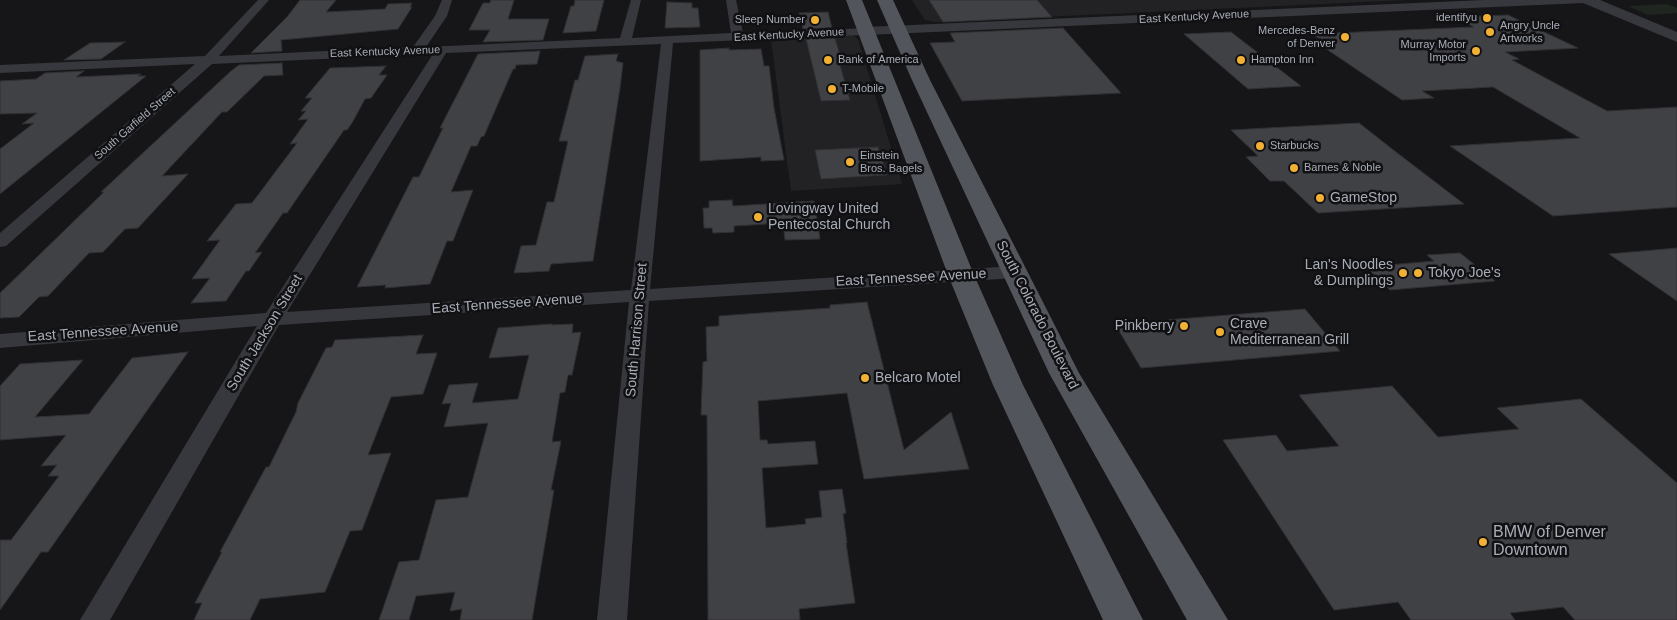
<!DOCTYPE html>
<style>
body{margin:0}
canvas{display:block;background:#161618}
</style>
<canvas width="1677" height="620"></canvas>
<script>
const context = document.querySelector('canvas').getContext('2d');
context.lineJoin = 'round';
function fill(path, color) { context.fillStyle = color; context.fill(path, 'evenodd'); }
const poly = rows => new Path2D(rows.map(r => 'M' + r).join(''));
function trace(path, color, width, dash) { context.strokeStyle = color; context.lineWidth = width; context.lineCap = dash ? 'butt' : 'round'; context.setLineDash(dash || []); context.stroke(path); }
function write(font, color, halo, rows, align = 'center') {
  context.font = font + ' Helvetica,sans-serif'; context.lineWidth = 5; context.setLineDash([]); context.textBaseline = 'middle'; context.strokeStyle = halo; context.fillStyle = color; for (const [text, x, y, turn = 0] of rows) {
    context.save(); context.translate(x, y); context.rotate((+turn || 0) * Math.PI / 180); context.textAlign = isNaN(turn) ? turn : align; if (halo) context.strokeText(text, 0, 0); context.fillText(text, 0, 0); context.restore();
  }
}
const built = poly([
 [912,0,1408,0,935,22,925,20],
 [845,36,854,36,858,39,902,184,791,191,771,39]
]);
const green = poly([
 [1667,4,1677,8,1677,13,1648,15,1628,6]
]);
const building = poly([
 [300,0,336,0,326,12,385,9,388,4,412,3,410,7,412,7,398,29,281,40,282,51,251,53,287,17,300,0],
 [491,0,514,0,508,19,549,19,543,40,483,42,490,30,469,30,483,3,490,3,491,0],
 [575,0,604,0,596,31,563,33,571,6,574,6,575,0],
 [929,0,1037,0,1052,17,943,22,929,0],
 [667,2,692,3,692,8,698,8,700,27,665,28,667,2],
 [828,12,832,28,803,29,799,13,828,12],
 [1508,15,1578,48,1505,52,1519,59,1512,60,1607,111,1677,107,1677,207,1553,216,1450,146,1580,138,1493,87,1422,91,1434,98,1402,100,1313,40,1320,39,1312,34,1474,27,1456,17,1508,15],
 [1063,28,1121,93,962,101,930,43,955,42,950,33,1063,28],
 [1231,32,1301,86,1248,89,1184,34,1231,32],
 [835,38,843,65,840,65,850,100,821,101,806,39,835,38],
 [125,42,101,59,64,60,90,43,125,42],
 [729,48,729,50,761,49,764,66,769,66,774,108,784,160,761,161,761,157,700,161,700,50,729,48],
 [540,51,537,64,516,65,515,69,513,69,484,136,481,137,477,146,471,146,451,192,473,190,453,241,447,241,430,284,385,288,386,285,357,287,413,177,419,177,443,128,440,128,478,54,540,51],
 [618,54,616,61,623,63,620,88,593,261,551,264,549,271,514,273,521,246,536,245,547,202,554,202,568,141,559,141,575,80,578,80,585,56,618,54],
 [282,63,283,75,264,76,227,112,222,112,162,176,188,174,138,228,125,229,103,252,89,253,48,296,39,297,19,317,0,318,0,293,104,192,101,192,231,71,239,65,282,63],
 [386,66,379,75,387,75,371,98,365,99,352,123,347,130,344,130,287,213,283,213,255,253,262,252,249,271,246,271,226,301,191,303,210,278,192,279,220,240,207,241,236,204,252,203,297,143,290,144,308,119,298,120,306,111,301,111,312,98,305,98,330,68,386,66],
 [84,71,76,77,141,74,138,76,146,76,0,194,0,149,34,123,22,124,37,113,0,114,0,81,36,79,45,73,84,71],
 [1359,123,1396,152,1464,204,1318,213,1284,181,1270,181,1246,157,1258,156,1231,130,1359,123],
 [878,147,887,175,821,179,815,150,878,147],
 [732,200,733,206,814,201,820,239,785,240,783,223,734,226,734,232,713,233,712,228,704,228,703,208,709,208,709,201,732,200],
 [1677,248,1677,301,1609,254,1677,248],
 [1460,253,1495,281,1390,290,1366,267,1434,261,1427,255,1460,253],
 [867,302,904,450,951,412,969,469,864,479,847,393,758,401,760,440,767,440,768,444,815,441,818,464,762,468,766,528,806,524,805,519,822,517,819,491,842,489,846,513,843,514,847,543,846,543,855,603,799,609,800,620,708,620,707,415,701,415,703,362,707,361,706,327,719,326,719,316,830,308,830,305,867,302],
 [1305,309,1340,351,1141,368,1115,324,1305,309],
 [552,324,552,325,573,324,572,333,581,332,572,375,568,375,565,392,560,393,552,442,561,441,551,490,554,490,532,620,460,620,462,609,450,611,455,592,416,596,409,620,379,620,399,562,419,560,436,500,468,497,488,423,444,427,451,403,442,404,449,385,478,383,472,403,518,399,529,355,489,358,498,328,552,324],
 [423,335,416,354,437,353,423,394,391,397,368,455,391,453,362,530,350,531,325,592,260,599,250,620,194,620,202,603,195,603,222,552,220,552,266,467,269,467,296,412,298,403,326,348,332,347,335,340,423,335],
 [188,352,48,552,41,552,0,610,0,540,11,540,59,476,48,476,57,465,41,466,66,435,0,440,0,386,20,364,83,360,35,417,89,414,132,358,188,352],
 [1392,386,1438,437,1519,429,1497,408,1581,399,1677,483,1677,620,1575,620,1563,607,1510,613,1515,620,1411,620,1398,602,1334,610,1223,440,1276,435,1287,451,1339,446,1299,395,1392,386]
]);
const minor = poly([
 [258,0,269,0,219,56,413,47,435,16,442,0,452,0,447,16,426,47,620,38,631,0,641,0,632,38,731,33,726,0,736,0,743,33,870,28,872,31,870,34,866,35,673,43,650,289,1015,266,1022,268,1024,272,1022,276,1015,278,649,301,627,620,597,620,629,302,279,325,110,620,80,620,257,326,0,348,0,334,266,313,433,54,212,64,6,246,0,247,0,233,195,64,0,73,0,65,205,56,258,0],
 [661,44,631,290,287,312,446,53,661,44]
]);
const tertiary = poly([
 [1484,0,1600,0,1677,32,1677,42,1583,3,866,35,861,34,859,31,861,28,866,27,1484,0]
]);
const primary = poly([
 [846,0,862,0,974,275,1023,385,1143,620,1103,620,993,385,948,275,846,0],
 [877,0,893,0,930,80,1079,373,1228,620,1187,620,1049,373,912,80,877,0]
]);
const markers = [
 [1487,18,5,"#f2b134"],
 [815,20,5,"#f2b134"],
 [1490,32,5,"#f2b134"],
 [1345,37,5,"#f2b134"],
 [1476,51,5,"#f2b134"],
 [828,60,5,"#f2b134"],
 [1241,60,5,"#f2b134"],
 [832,89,5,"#f2b134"],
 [1260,146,5,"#f2b134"],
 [850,162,5,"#f2b134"],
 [1294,168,5,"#f2b134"],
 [1320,198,5,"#f2b134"],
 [758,217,5,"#f2b134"],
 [1403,273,5,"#f2b134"],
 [1418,273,5,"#f2b134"],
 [1184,326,5,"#f2b134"],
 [1220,332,5,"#f2b134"],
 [865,378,5,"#f2b134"],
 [1483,542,5,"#f2b134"]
];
const farStreetnames = [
 ["East Kentucky Avenue",1194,17,-3],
 ["East Kentucky Avenue",789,35,-3],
 ["East Kentucky Avenue",385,52,-2],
 ["South Garfield Street",135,124,-41]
];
const farPoinames = [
 ["identifyu",1477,18,"right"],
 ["Sleep Number",805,20,"right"],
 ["Angry Uncle",1500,26],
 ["Artworks",1500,39],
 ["Mercedes-Benz",1335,31,"right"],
 ["of Denver",1335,44,"right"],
 ["Murray Motor",1466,45,"right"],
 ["Imports",1466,58,"right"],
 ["Bank of America",838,60],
 ["Hampton Inn",1251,60],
 ["T-Mobile",842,89],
 ["Starbucks",1270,146],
 ["Einstein",860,156],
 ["Bros. Bagels",860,169],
 ["Barnes & Noble",1304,168]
];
const poiNames = [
 ["GameStop",1330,198],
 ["Lovingway United",768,209],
 ["Pentecostal Church",768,225],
 ["Lan's Noodles",1393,265,"right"],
 ["& Dumplings",1393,281,"right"],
 ["Tokyo Joe's",1428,273],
 ["Crave",1230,324],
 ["Mediterranean Grill",1230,340],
 ["Pinkberry",1174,326,"right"],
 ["Belcaro Motel",875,378]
];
const streetNames = [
 ["East Tennessee Avenue",911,278,-3],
 ["East Tennessee Avenue",507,304,-4],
 ["South Colorado Boulevard",1037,315,63],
 ["South Harrison Street",637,330,-85],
 ["East Tennessee Avenue",103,332,-4],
 ["South Jackson Street",265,333,-59]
];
const nearPoinames = [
 ["BMW of Denver",1493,533],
 ["Downtown",1493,551]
];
fill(built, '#222225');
fill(green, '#1e261f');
fill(building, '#404145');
trace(building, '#303034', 1);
fill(minor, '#37383d');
fill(tertiary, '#37383d');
fill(primary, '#53555c');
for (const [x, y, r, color] of markers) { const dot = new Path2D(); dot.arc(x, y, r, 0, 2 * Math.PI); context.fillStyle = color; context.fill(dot); trace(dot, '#111113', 2); }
write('11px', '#a8adb8', '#111113', farStreetnames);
write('11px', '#a8adb8', '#111113', farPoinames, 'left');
write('14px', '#a8adb8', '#111113', poiNames, 'left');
write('14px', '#a8adb8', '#111113', streetNames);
write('16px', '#a8adb8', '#111113', nearPoinames, 'left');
</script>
